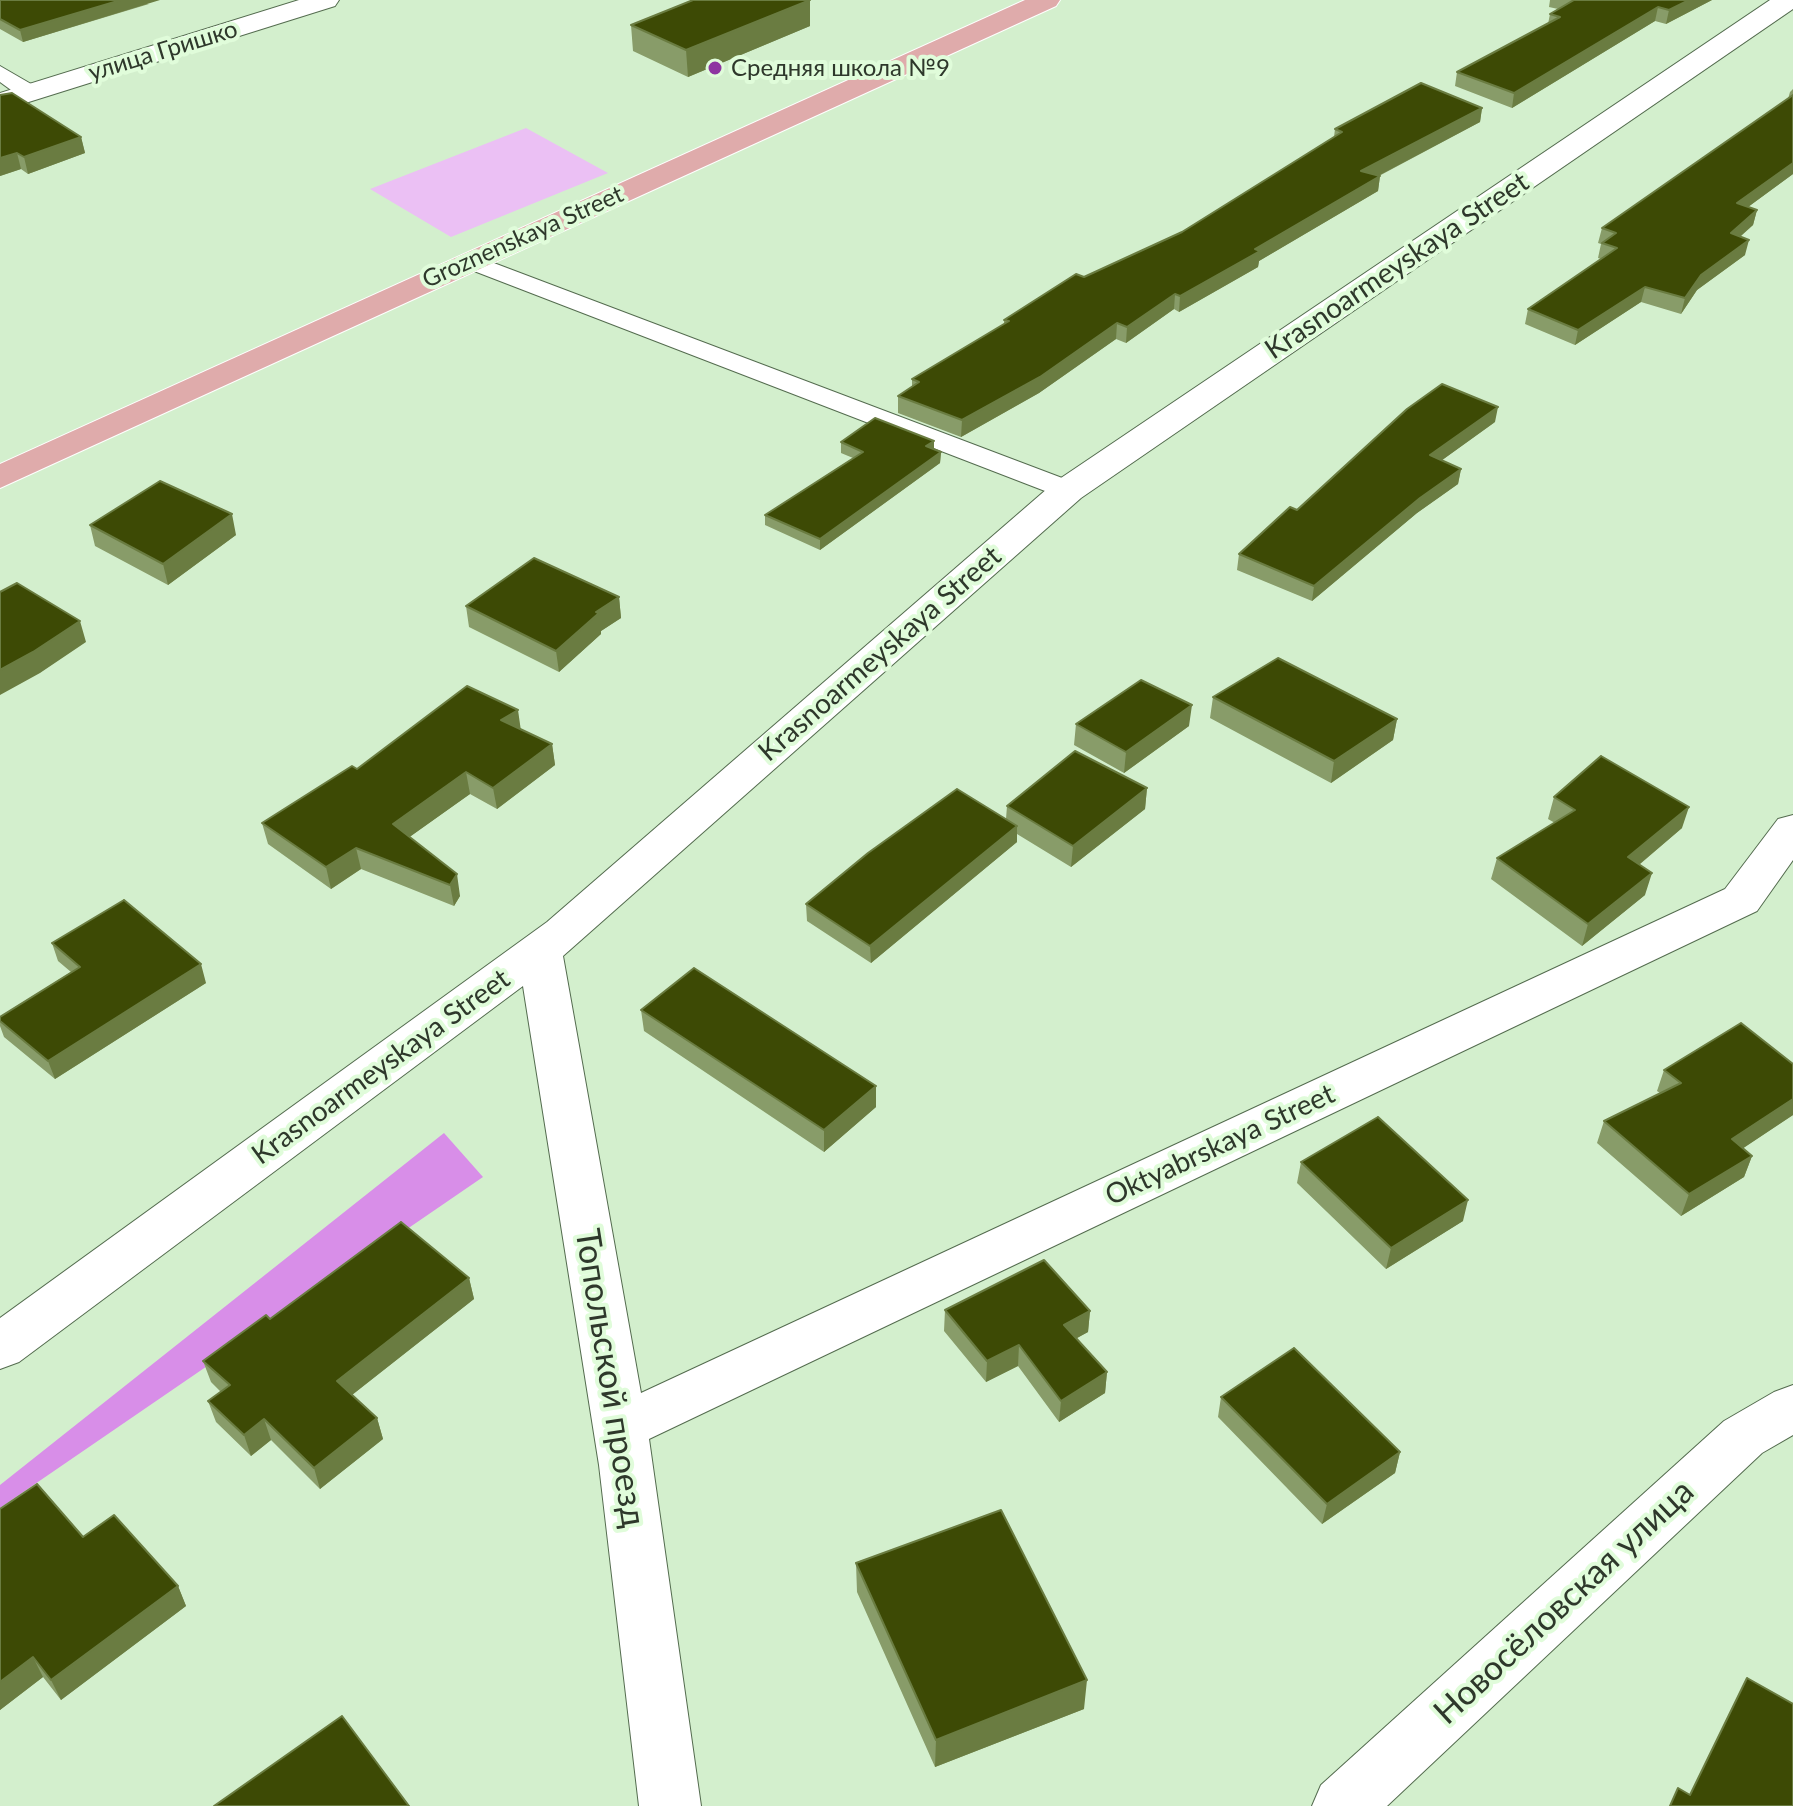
<!DOCTYPE html>
<meta charset="utf-8">
<style>
body{margin:0}
canvas{display:block;background:#d3efcd}
</style>
<canvas width="1793" height="1806"></canvas>
<script>
const context = document.querySelector('canvas').getContext('2d');
context.lineJoin = 'round';
function fill(path, color) { context.fillStyle = color; context.fill(path, 'evenodd'); }
const poly = rows => new Path2D(rows.map(r => 'M' + r).join(''));
function trace(path, color, width, dash) { context.strokeStyle = color; context.lineWidth = width; context.lineCap = dash ? 'butt' : 'round'; context.setLineDash(dash || []); context.stroke(path); }
function write(font, color, halo, rows, align = 'center') {
  context.font = font + ' Lato,sans-serif'; context.lineWidth = 8; context.setLineDash([]); context.textBaseline = 'middle'; context.strokeStyle = halo; context.fillStyle = color; for (const [text, x, y, turn = 0] of rows) {
    context.save(); context.translate(x, y); context.rotate((+turn || 0) * Math.PI / 180); context.textAlign = isNaN(turn) ? turn : align; if (halo) context.strokeText(text, 0, 0); context.fillText(text, 0, 0); context.restore();
  }
}
const green = poly([
 [526,128,608,173,451,237,370,189]
]);
const forest = poly([
 [444,1133,483,1177,0,1508,0,1485]
]);
const service = poly([
 [0,66,38,88,41,93,38,98,22,98,0,82,0,66],
 [470,254,1078,484,1082,490,1078,496,1068,498,1058,496,461,266,458,261,461,256,470,254]
]);
const minor = poly([
 [1770,0,1793,0,1793,9,1081,498,563,956,641,1393,1725,889,1778,819,1793,815,1793,860,1757,911,649,1439,701,1806,639,1806,599,1465,523,986,19,1362,0,1369,0,1318,547,922,1055,482,1770,0],
 [1793,1385,1793,1435,1762,1453,1387,1806,1312,1806,1321,1785,1724,1421,1774,1392,1793,1385]
]);
const tertiary = poly([
 [299,0,339,0,335,6,0,111,0,93,299,0]
]);
const primary = poly([
 [1025,0,1060,0,1056,6,0,488,0,464,1025,0]
]);
const wall = poly([
 [0,0,149,4,23,42,0,29],
 [1550,0,1712,0,1666,24,1655,21,1512,108,1455,86,1457,72,1548,24,1550,14,1558,9,1549,7],
 [631,25,810,26,688,77,633,51],
 [1793,89,1793,174,1748,207,1757,210,1753,225,1740,237,1745,255,1697,290,1681,314,1641,302,1575,345,1525,324,1528,309,1601,259,1598,258,1601,244,1598,243,1602,228,1788,99,1790,92],
 [0,95,81,137,85,153,28,174,21,169,0,176],
 [1482,108,1480,122,1379,176,1380,176,1378,191,1259,261,1258,267,1179,312,1174,309,1126,343,1116,339,1039,393,961,437,898,413,898,396,912,387,912,379,1004,324,1004,320,1084,277,1182,232,1334,137,1335,129],
 [1495,422,1442,460,1461,469,1458,484,1417,513,1312,601,1237,570,1239,554,1297,510],
 [841,442,934,450,941,452,940,463,820,550,765,525,765,515,853,458,841,453],
 [90,525,236,535,168,585,95,546],
 [619,597,621,618,601,631,601,634,559,672,469,627,466,606],
 [1213,697,1397,719,1393,740,1331,783,1210,718],
 [1076,724,1189,726,1124,773,1074,745],
 [521,729,552,744,555,765,497,809,470,794,409,837,460,896,454,906,361,869,331,889,268,844,262,823,357,769],
 [1147,788,1145,809,1071,867,1017,834,1017,842,871,963,807,921,806,904,1006,819,1007,806],
 [1554,797,1682,828,1639,865,1645,895,1582,946,1491,879,1497,858,1555,823,1548,819],
 [52,943,206,983,55,1079,4,1037,0,1026,0,1017,71,972,58,961],
 [641,1010,876,1107,824,1152,644,1031],
 [1793,1064,1793,1115,1743,1148,1752,1156,1744,1177,1681,1216,1597,1143,1604,1121,1660,1093,1657,1091,1664,1070],
 [1301,1162,1463,1221,1386,1269,1297,1183],
 [469,1278,474,1299,352,1395,377,1418,383,1439,320,1489,271,1440,251,1456,216,1422,208,1401,221,1392,211,1382,203,1361,270,1319],
 [945,1310,1090,1311,1088,1332,1076,1338,1107,1372,1105,1393,1059,1422,1018,1366,986,1382,944,1331],
 [1221,1397,1400,1452,1395,1473,1322,1524,1218,1417],
 [0,1509,83,1537,178,1586,186,1606,61,1700,43,1677,0,1710],
 [856,1563,1084,1709,935,1767,857,1592]
]);
const shadedWall = poly([
 [121,0,160,0,23,42,20,30],
 [810,0,810,26,688,77,686,50],
 [1689,0,1712,0,1666,24,1669,10],
 [1658,7,1655,21,1512,108,1514,93],
 [1482,108,1480,122,1359,186,1361,171],
 [81,137,85,153,28,174,24,157],
 [17,153,21,169,0,176,0,158],
 [1793,163,1793,174,1733,218,1737,203],
 [1380,176,1378,191,1259,261,1258,267,1179,312,1180,296,1255,249],
 [1757,210,1753,225,1727,248,1731,233],
 [1749,240,1745,255,1697,290,1681,314,1685,298,1701,275],
 [1645,287,1641,302,1575,345,1578,330],
 [1175,294,1174,309,1126,343,1127,327],
 [1117,323,1116,339,1039,393,961,437,962,420],
 [1498,407,1495,422,1427,471,1430,455],
 [934,441,934,452,926,446],
 [941,452,940,463,820,550,820,539],
 [1461,469,1458,484,1417,513,1312,601,1314,586,1420,498],
 [232,514,236,535,168,585,163,564],
 [619,597,621,618,601,631,601,634,559,672,556,651,596,612],
 [80,621,86,642,40,673,0,695,0,670],
 [1192,705,1189,726,1124,773,1126,752],
 [518,710,521,731,501,720],
 [1397,719,1393,740,1331,783,1334,761],
 [552,744,555,765,497,809,493,788],
 [466,772,470,794,397,846,393,824],
 [1147,788,1145,809,1071,867,1073,846],
 [1689,807,1682,828,1622,879,1628,857],
 [1017,826,1017,842,871,963,870,946],
 [356,848,361,869,331,889,326,867],
 [1652,873,1645,895,1582,946,1588,924],
 [457,874,460,896,454,906,450,885],
 [201,964,206,983,55,1079,48,1061],
 [876,1086,876,1107,824,1152,824,1130],
 [1793,1099,1793,1115,1724,1161,1732,1139],
 [1752,1156,1744,1177,1681,1216,1689,1194],
 [1468,1200,1463,1221,1386,1269,1391,1248],
 [469,1278,474,1299,343,1402,337,1381],
 [1090,1311,1088,1332,1063,1346,1064,1325],
 [1019,1345,1018,1366,986,1382,987,1361],
 [1107,1372,1105,1393,1059,1422,1061,1401],
 [377,1418,383,1439,320,1489,314,1468],
 [264,1419,271,1440,251,1456,244,1435],
 [1400,1452,1395,1473,1322,1524,1327,1504],
 [178,1586,186,1606,61,1700,51,1680],
 [33,1657,43,1677,0,1710,0,1682],
 [1087,1680,1084,1709,935,1767,936,1740]
]);
const building = poly([
 [0,0,121,0,20,30,0,19,0,0],
 [693,0,810,0,686,50,631,25,693,0],
 [1574,0,1689,0,1669,10,1658,7,1514,93,1457,72,1560,17,1550,14,1574,0],
 [1421,83,1482,108,1361,171,1380,176,1255,249,1260,251,1180,296,1175,294,1127,327,1117,323,1040,377,962,420,898,396,919,382,912,379,1009,321,1004,320,1076,274,1084,277,1182,232,1342,132,1335,129,1421,83],
 [12,93,81,137,24,157,17,153,0,158,0,95,12,93],
 [1793,95,1793,163,1737,203,1757,210,1731,233,1749,240,1701,275,1685,298,1645,287,1578,330,1528,309,1617,248,1602,243,1616,233,1602,228,1793,95],
 [1442,384,1498,407,1430,455,1461,469,1420,498,1314,586,1239,554,1290,507,1297,510,1407,409,1442,384],
 [875,418,934,441,926,446,941,452,820,539,765,515,863,452,841,442,875,418],
 [160,481,232,514,163,564,90,525,160,481],
 [534,558,619,597,596,612,599,613,556,651,466,606,534,558],
 [17,583,80,621,33,652,0,670,0,592,17,583],
 [1278,658,1397,719,1334,761,1213,697,1278,658],
 [1141,680,1192,705,1126,752,1076,724,1141,680],
 [467,686,518,710,501,720,552,744,493,788,466,772,393,824,457,874,450,885,356,848,326,867,262,823,352,766,357,769,467,686],
 [1075,751,1147,788,1073,846,1007,806,1075,751],
 [1601,756,1689,807,1628,857,1652,873,1588,924,1497,858,1575,810,1554,797,1601,756],
 [957,789,1017,826,870,946,806,904,868,853,957,789],
 [124,900,201,964,48,1061,0,1021,0,1017,80,967,52,943,124,900],
 [694,968,876,1086,824,1130,641,1010,694,968],
 [1741,1023,1793,1064,1793,1099,1732,1139,1752,1156,1689,1194,1604,1121,1681,1083,1664,1070,1741,1023],
 [1378,1117,1468,1200,1391,1248,1301,1162,1378,1117],
 [401,1222,469,1278,337,1381,377,1418,314,1468,264,1419,244,1435,208,1401,230,1385,203,1361,266,1315,270,1319,401,1222],
 [1044,1260,1090,1311,1064,1325,1107,1372,1061,1401,1019,1345,987,1361,945,1310,1044,1260],
 [1294,1348,1400,1452,1327,1504,1221,1397,1294,1348],
 [37,1484,83,1537,114,1515,178,1586,51,1680,33,1657,0,1682,0,1509,37,1484],
 [1001,1510,1087,1680,936,1740,856,1563,1001,1510],
 [1747,1678,1793,1704,1793,1806,1670,1806,1678,1788,1690,1795,1747,1678],
 [342,1716,409,1806,214,1806,342,1716]
]);
const markers = [
 [715,68,8,"#8e35a1"]
];
const farStreetnames = [
 ["улица Гришко",163,51,-17],
 ["Groznenskaya Street",523,237,-24]
];
const farPoinames = [
 ["Средняя школа №9",731,68]
];
const streetNames = [
 ["Krasnoarmeyskaya Street",1397,266,-34],
 ["Krasnoarmeyskaya Street",880,654,-41],
 ["Krasnoarmeyskaya Street",381,1067,-36],
 ["Oktyabrskaya Street",1220,1145,-25]
];
const nearStreetnames = [
 ["Топольской проезд",610,1378,81],
 ["Новосёловская улица",1564,1602,-43]
];
fill(green, '#ebc0f4');
fill(forest, '#d88ee8');
trace(service, '#546c4f', 2);
trace(minor, '#546c4f', 2);
trace(tertiary, '#546c4f', 2);
trace(primary, '#fff', 2);
fill(service, '#fff');
fill(minor, '#fff');
fill(tertiary, '#fff');
fill(primary, '#dfabab');
fill(wall, '#889c69');
fill(shadedWall, '#6a7c41');
fill(building, '#3d4a05');
trace(building, '#6a7c41', 2);
for (const [x, y, r, color] of markers) { const dot = new Path2D(); dot.arc(x, y, r, 0, 2 * Math.PI); context.fillStyle = color; context.fill(dot); trace(dot, '#e0fcda', 3); }
write('24px', '#2e382b', '#e0fcda', farStreetnames);
write('24px', '#2e382b', '#e0fcda', farPoinames, 'left');
write('28px', '#2e382b', '#e0fcda', streetNames);
write('34px', '#2e382b', '#e0fcda', nearStreetnames);
</script>
